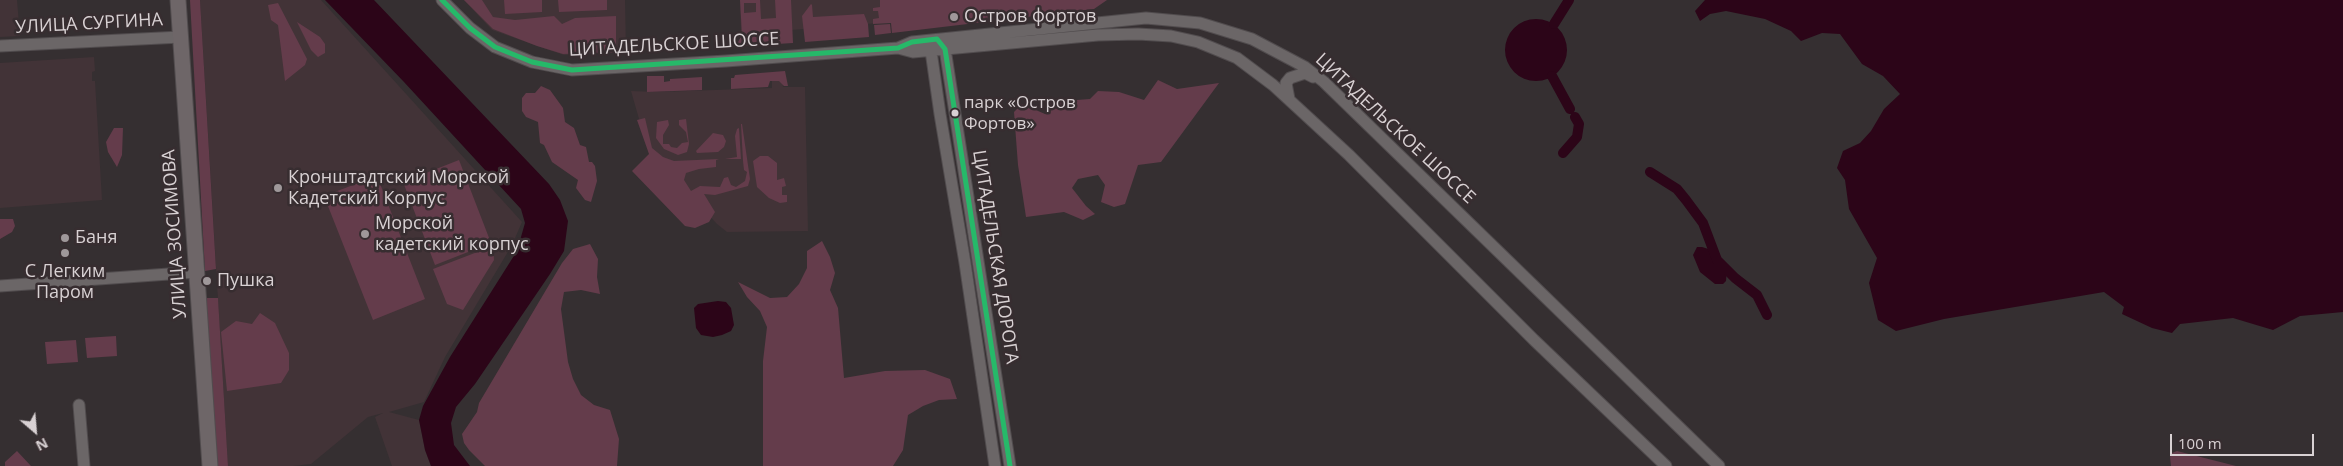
<!DOCTYPE html>
<meta charset="utf-8">
<style>
body{margin:0}
#map{position:relative;width:2343px;height:466px;overflow:hidden;background:#352f31;font-family:"Open Sans",sans-serif}
canvas{display:block}
.north{position:absolute;left:10px;top:406px;width:50px;height:50px;-webkit-text-stroke:4px #372d30;paint-order:stroke;rotate:153deg;font-size:14px;font-weight:700;line-height:20px;text-align:center;color:#d8d1d3}
.north::after{content:'';display:block;margin:auto;width:18px;height:22px;background:#d8d1d3;clip-path:polygon(50% 0,100% 100%,50% 72%,0 100%)}
.scale{position:absolute;left:2170px;top:434px;width:144px;height:22px;box-sizing:border-box;border:2px solid #d8d1d3;border-top:0;padding-left:6px;font-size:15px;line-height:18px;white-space:nowrap;color:#d8d1d3;-webkit-text-stroke:4px #372d30;paint-order:stroke}
</style>
<div id="map">
<canvas width="2343" height="466"></canvas>
<div class="north">N</div>
<div class="scale">100 m</div>
</div>
<script>
const context = document.querySelector('canvas').getContext('2d');
context.lineJoin = 'round';
function fill(path, color) { context.fillStyle = color; context.fill(path, 'evenodd'); }
const poly = rows => new Path2D(rows.map(r => 'M' + r).join(''));
function trace(path, color, width, dash) { context.strokeStyle = color; context.lineWidth = width; context.lineCap = dash ? 'butt' : 'round'; context.setLineDash(dash || []); context.stroke(path); }
function write(font, color, halo, rows, align = 'center') {
  context.font = font + ' "Open Sans",sans-serif'; context.lineWidth = 5; context.setLineDash([]); context.textBaseline = 'middle'; context.strokeStyle = halo; context.fillStyle = color; for (const [text, x, y, turn = 0] of rows) {
    context.save(); context.translate(x, y); context.rotate((+turn || 0) * Math.PI / 180); context.textAlign = isNaN(turn) ? turn : align; if (halo) context.strokeText(text, 0, 0); context.fillText(text, 0, 0); context.restore();
  }
}
const built = poly([
 [0,0,17,0,20,36,0,37],
 [200,0,321,0,522,222,512,245,445,357,424,402,389,412,419,420,425,450,431,466,392,466,375,417,383,413,368,417,311,464,293,466,228,466],
 [464,0,625,0,626,52,564,55,552,51,492,30],
 [740,0,889,0,891,22,741,34],
 [94,57,95,71,92,72,92,81,95,81,102,200,0,208,0,63],
 [782,77,783,87,805,87,808,231,727,232,717,224,648,150,631,91,658,92,772,88,772,78]
]);
const green = poly([
 [190,0,200,0,216,269,205,271],
 [464,0,482,0,493,17,515,20,554,16,562,24,575,18,616,16,616,52,563,54,537,46,493,29],
 [504,0,542,0,542,12,505,14],
 [558,0,607,0,607,10,559,12],
 [740,0,760,0,761,19,776,18,775,0,791,0,793,43,729,47,738,42,742,35],
 [744,3,756,3,756,12,744,13],
 [880,0,1107,0,1094,9,892,33,891,23,873,24,873,19,879,18,878,11,873,11,873,8,880,7],
 [278,3,307,59,305,65,285,81,278,25,271,20,268,5],
 [811,4,812,5,813,17,864,14,868,24,869,37,805,42,802,16],
 [297,22,320,37,325,44,325,53,318,57,311,50],
 [890,24,891,33,875,35,874,25],
 [785,71,788,86,784,86,779,81,770,81,768,87,731,89,731,78,734,78,735,75],
 [647,76,664,76,664,82,670,81,670,79,702,77,702,90,647,92],
 [1158,80,1177,89,1219,83,1161,162,1138,165,1125,204,1114,207,1101,202,1105,185,1098,175,1078,179,1072,188,1086,206,1095,214,1083,220,1064,212,1026,217,1018,165,1014,112,1022,104,1045,114,1050,102,1090,99,1098,91,1119,92,1144,100],
 [541,86,550,90,563,108,565,122,574,128,580,145,586,147,589,162,592,162,595,166,597,181,591,202,585,200,576,188,578,180,552,162,544,145,540,143,538,122,526,117,522,111,522,98,526,93,535,93],
 [645,118,652,148,663,157,674,161,719,159,716,160,716,167,699,169,686,173,684,180,691,191,700,186,720,187,724,178,728,177,731,185,736,187,745,181,747,172,744,170,743,161,741,124,742,124,750,179,748,186,715,195,704,194,715,212,709,222,695,228,685,226,632,171,649,154,637,120],
 [686,119,689,144,687,152,678,155,664,149,656,138,657,122,668,120,669,125,663,135,663,144,669,144,671,147,677,148,682,143,688,142,686,132,679,125,679,120],
 [114,128,123,128,122,155,117,167,108,152,106,142],
 [739,128,741,159,725,159,737,157,735,136,737,129],
 [713,133,723,135,726,141,724,147,718,152,697,153,696,151],
 [760,156,768,156,777,163,777,180,784,178,786,186,782,187,782,195,787,195,787,202,780,203,769,198,757,187,753,161],
 [459,160,491,243,435,265,403,182],
 [377,176,425,299,373,320,324,196],
 [0,219,13,219,15,226,12,232,0,239],
 [822,241,830,257,835,273,830,290,838,308,844,378,885,371,925,370,950,379,957,399,939,400,923,406,908,415,903,450,893,466,763,466,763,361,767,327,760,311,747,297,738,282,770,298,787,297,799,284,807,268,807,251],
 [590,244,598,259,597,277,600,294,581,290,564,292,561,309,568,362,573,379,581,395,594,405,610,410,619,439,617,466,485,466,469,450,464,443,462,434,477,412,479,403,562,263,573,249],
 [493,246,494,260,463,310,447,304,433,269],
 [205,298,218,298,228,466,217,466],
 [260,313,275,323,289,353,289,370,281,383,227,391,221,332,236,321,252,324],
 [116,336,117,356,87,358,85,338],
 [76,340,78,362,47,364,45,342],
 [17,451,31,466,5,466,5,462],
 [2177,451,2236,466,2171,466,2170,457,2172,453]
]);
const water = poly([
 [325,0,374,0,549,184,560,200,568,221,564,251,550,274,475,384,456,407,451,423,454,445,470,466,431,466,425,450,419,420,423,406,450,357,517,251,525,223,521,209,404,82],
 [1705,0,2343,0,2343,312,2300,316,2273,330,2233,318,2180,324,2172,333,2152,328,2122,314,2124,307,2104,292,1944,319,1896,331,1878,320,1869,283,1877,258,1849,209,1845,180,1837,168,1843,151,1860,143,1871,131,1884,109,1900,94,1883,76,1862,64,1840,34,1822,33,1801,41,1791,31,1765,19,1726,11,1710,14,1700,21,1695,11],
 '1505 50a31 31 0 1 1 62 0a31 31 0 1 1-62 0Z',
 [1697,247,1702,247,1715,251,1727,269,1726,281,1723,284,1715,284,1700,272,1693,255],
 [718,301,726,302,731,308,734,325,731,331,722,335,713,337,701,335,696,328,694,308,698,304]
]);
const canal = poly([
 [1554,24,1569,0],
 [1552,76,1570,109],
 [1563,153,1577,137,1579,124,1575,117],
 [1650,172,1677,189,1686,200,1703,223,1717,260,1735,278,1757,295,1767,315]
]);
const minor = poly([
 [442,0,470,28,495,47,532,62,572,70,726,61,898,48,912,42,1146,18,1200,23,1252,39,1305,67,1324,82,1719,466],
 [941,44,945,49,1010,466],
 [0,46,181,37],
 [934,46,931,51,940,114,965,263,995,466],
 [898,48,913,52,1098,35,1138,34,1171,36,1198,42,1237,58,1273,85,1349,155,1534,340,1666,466],
 [1289,99,1286,83,1290,78,1305,73,1313,77],
 [0,286,197,272],
 [79,405,84,466]
]);
const major = poly([
 [178,0,210,466]
]);
const bus1 = poly([
 [442,0,470,28,495,47,532,62,572,70,898,48,912,42,937,39,945,49,1010,466]
]);
const markers = [
 [954,17,5,"#9f989a"],
 [955,113,4.5,"#d8d1d3"],
 [278,188,5,"#9f989a"],
 [365,234,5,"#9f989a"],
 [65,238,5,"#9f989a"],
 [65,253,5,"#9f989a"],
 [207,281,5,"#9f989a"]
];
const busNames = [
 ["парк «Остров",964,103],
 ["Фортов»",964,124]
];
const poiNames = [
 ["Остров фортов",964,17],
 ["Кронштадтский Морской",288,178],
 ["Кадетский Корпус",288,199],
 ["Морской",375,224],
 ["кадетский корпус",375,245],
 ["Баня",75,238],
 ["С Легким",65,272,"center"],
 ["Паром",65,293,"center"],
 ["Пушка",217,281]
];
const streetNames = [
 ["УЛИЦА СУРГИНА",89,24,-3],
 ["ЦИТАДЕЛЬСКОЕ ШОССЕ",674,45,-3],
 ["ЦИТАДЕЛЬСКОЕ ШОССЕ",1395,129,43],
 ["УЛИЦА ЗОСИМОВА",175,234,-94],
 ["ЦИТАДЕЛЬСКАЯ ДОРОГА",995,257,81]
];
fill(built, '#423337');
fill(green, '#643c4b');
fill(water, '#2c0518');
trace(canal, '#2c0518', 10);
trace(minor, '#514c4e', 13);
trace(major, '#514c4e', 17);
trace(minor, '#6b6667', 11);
trace(major, '#6e6668', 15);
trace(bus1, '#26b969', 5);
for (const [x, y, r, color] of markers) { const dot = new Path2D(); dot.arc(x, y, r, 0, 2 * Math.PI); context.fillStyle = color; context.fill(dot); trace(dot, '#372d30', 2); }
write('17px', '#d8d1d3', '#372d30', busNames, 'left');
write('18px', '#d8d1d3', '#372d30', poiNames, 'left');
write('18px', '#d8d1d3', '#372d30', streetNames);
</script>
